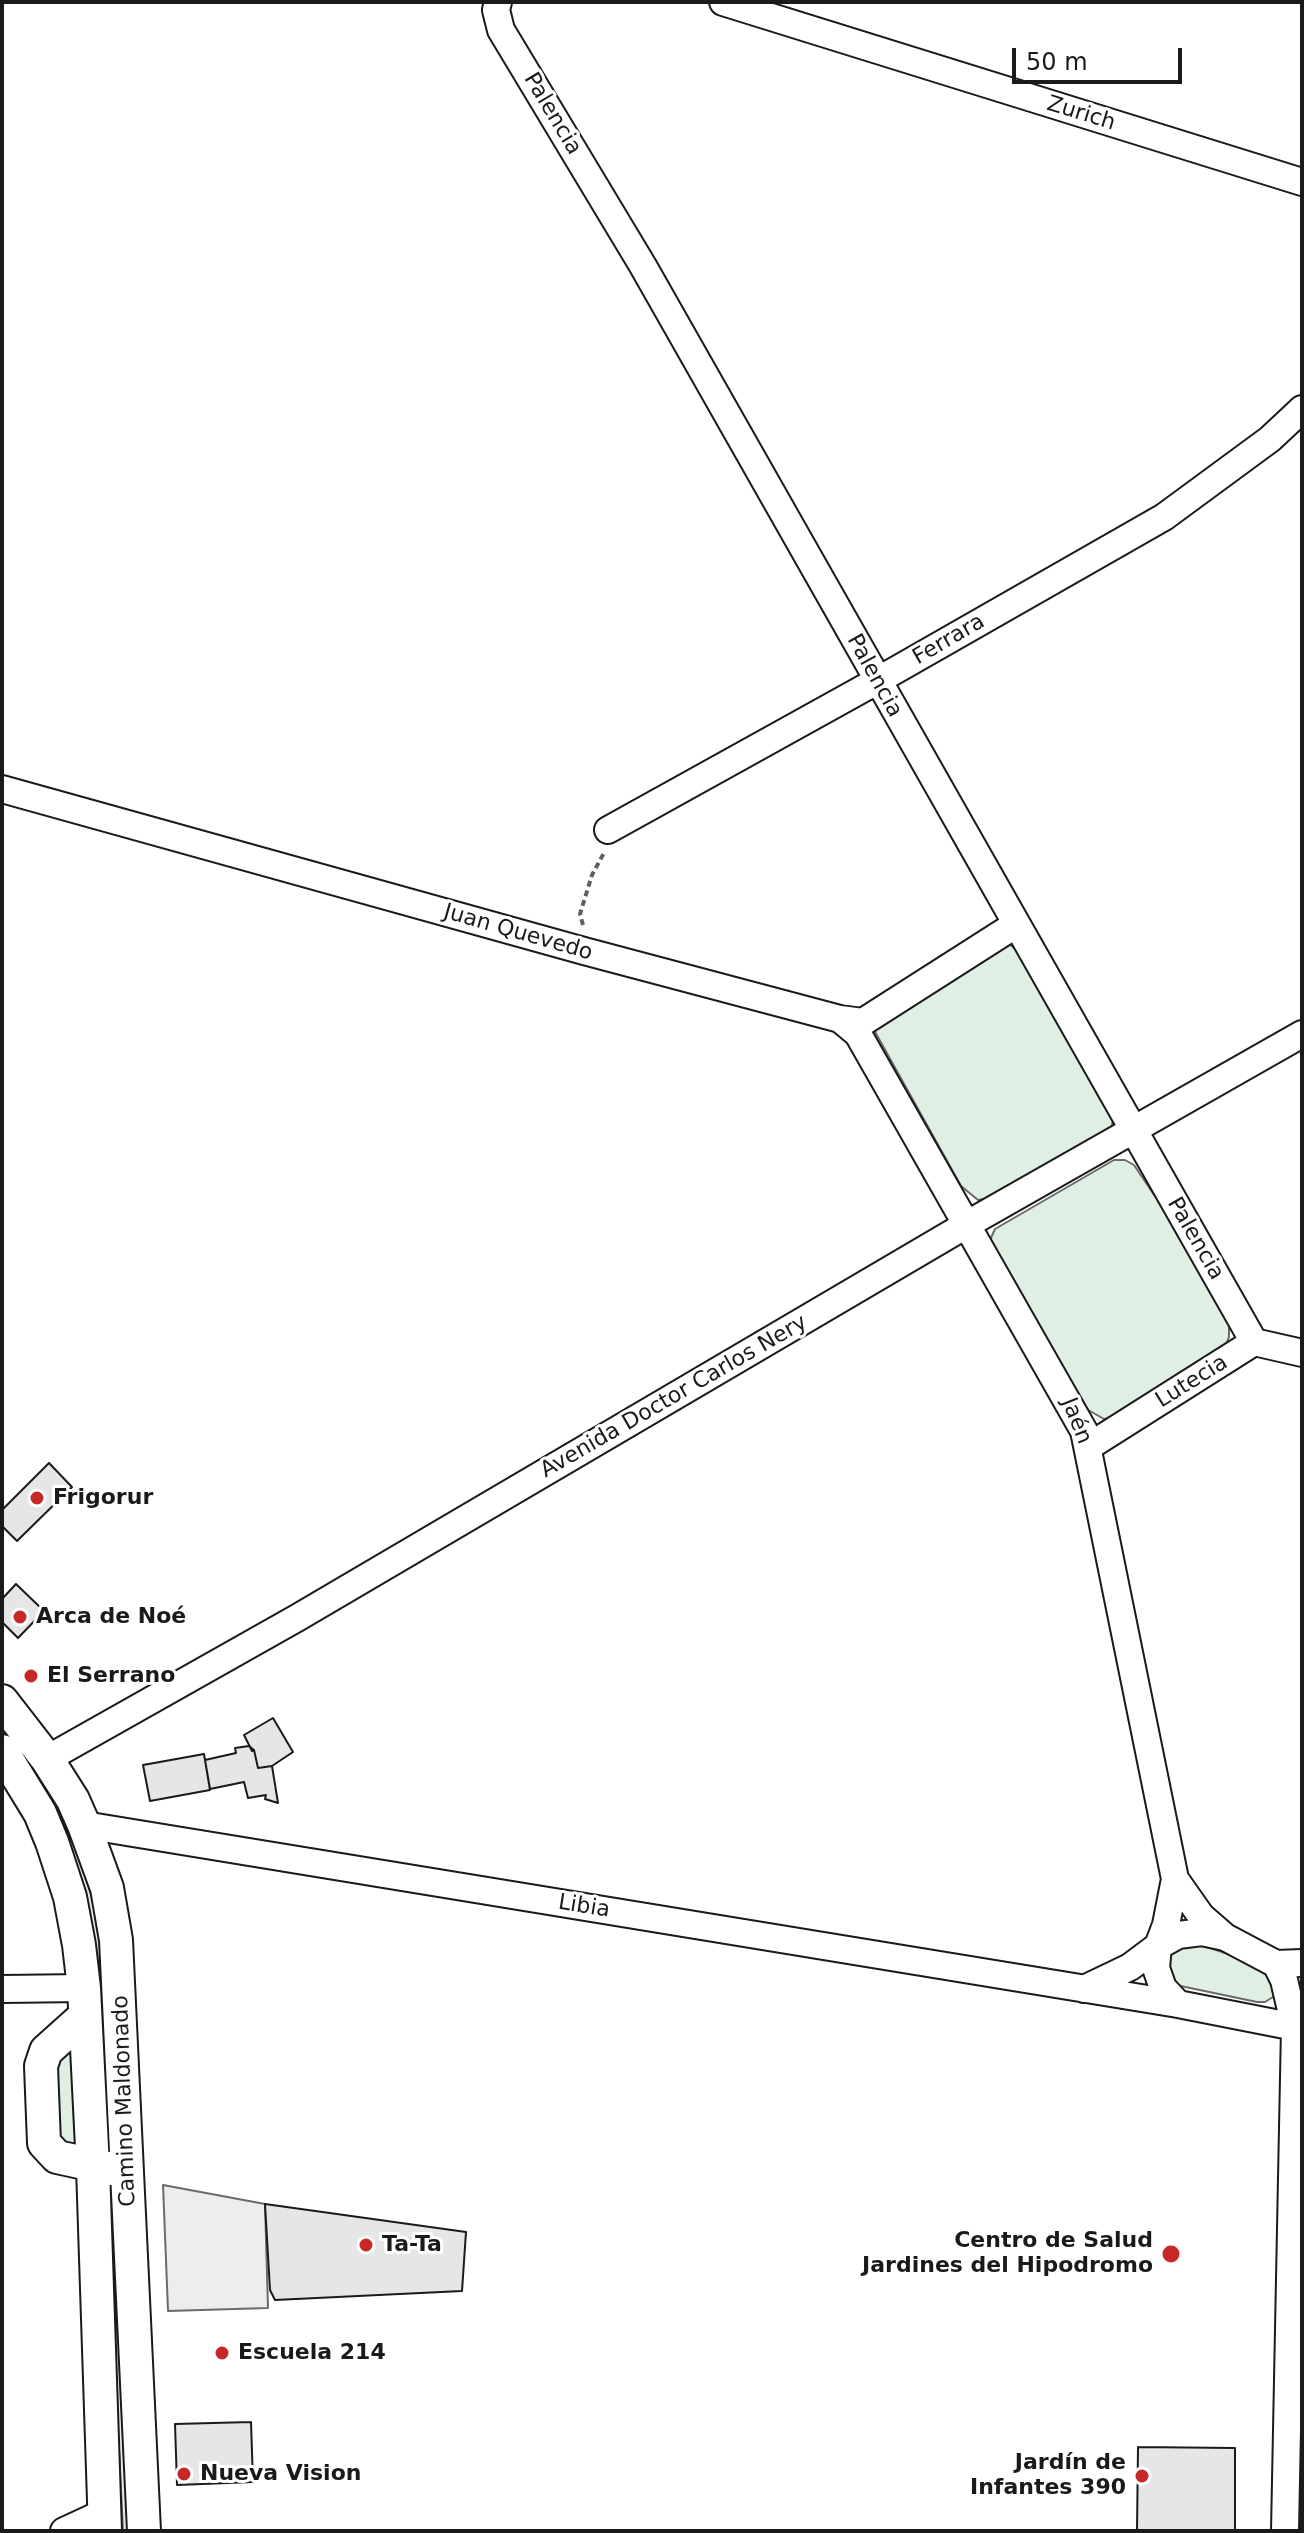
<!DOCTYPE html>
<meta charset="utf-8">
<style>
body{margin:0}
#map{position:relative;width:1304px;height:2533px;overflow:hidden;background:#fff;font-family:"DejaVu Sans",sans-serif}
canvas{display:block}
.frame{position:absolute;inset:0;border:4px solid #1a1a1a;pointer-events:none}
.scale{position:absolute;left:1012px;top:48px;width:170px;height:36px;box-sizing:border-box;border:4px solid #1a1a1a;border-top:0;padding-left:10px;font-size:24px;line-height:28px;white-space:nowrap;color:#1a1a1a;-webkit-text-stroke:6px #fff;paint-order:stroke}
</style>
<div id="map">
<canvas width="1304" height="2533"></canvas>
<div class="frame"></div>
<div class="scale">50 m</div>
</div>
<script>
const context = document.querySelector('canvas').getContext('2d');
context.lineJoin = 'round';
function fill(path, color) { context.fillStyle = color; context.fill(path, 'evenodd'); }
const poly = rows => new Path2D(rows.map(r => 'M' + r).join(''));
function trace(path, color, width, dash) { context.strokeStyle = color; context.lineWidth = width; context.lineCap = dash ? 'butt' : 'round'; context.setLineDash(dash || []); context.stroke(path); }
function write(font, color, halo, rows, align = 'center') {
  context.font = font + ' "DejaVu Sans",sans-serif'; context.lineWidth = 6; context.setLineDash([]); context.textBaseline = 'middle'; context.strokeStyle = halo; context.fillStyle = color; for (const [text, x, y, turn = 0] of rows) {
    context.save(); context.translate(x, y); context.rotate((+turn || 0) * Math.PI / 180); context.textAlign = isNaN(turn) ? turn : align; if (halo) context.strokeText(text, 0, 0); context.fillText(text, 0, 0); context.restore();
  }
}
const green = poly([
 [1007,942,1021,954,1113,1119,1112,1126,1104,1133,984,1199,978,1200,961,1186,874,1030,1007,942],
 [1114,1160,1125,1160,1134,1165,1171,1220,1223,1308,1229,1324,1229,1337,1225,1347,1117,1417,1104,1419,1088,1410,991,1249,990,1240,995,1229,1114,1160],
 [2,1719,51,1788,79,1853,95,1909,101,1943,112,2160,105,2159,100,2049,21,1756,2,1731,2,1719],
 [1196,1943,1248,1961,1267,1971,1276,1989,1273,1997,1265,2002,1257,2002,1171,1984,1165,1951,1196,1943],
 [74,2048,79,2149,56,2139,56,2058,74,2048],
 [112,2183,131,2531,123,2531,106,2185,112,2183]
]);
const parking = poly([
 [163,2185,265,2204,268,2308,168,2311,163,2185]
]);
const building = poly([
 [49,1463,72,1487,17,1541,2,1526,2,1510,49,1463],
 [16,1584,44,1611,18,1638,2,1622,2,1599,16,1584],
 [273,1718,293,1752,272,1766,258,1768,254,1750,252,1751,244,1735,273,1718],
 [249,1746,254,1750,258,1768,272,1766,278,1803,265,1799,266,1795,248,1798,244,1782,210,1789,205,1760,236,1753,235,1748,249,1746],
 [204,1754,210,1790,150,1801,143,1765,204,1754],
 [265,2204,466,2232,462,2291,275,2300,270,2290,265,2204],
 [251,2422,253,2482,177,2485,175,2424,251,2422],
 [1138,2447,1235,2448,1235,2531,1137,2531,1138,2447]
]);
const path = poly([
 [583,925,580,914,592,875,605,851]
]);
const minor = poly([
 [498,2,496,10,501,30,643,266,1254,1342],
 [723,2,1302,182],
 [2,789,584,951,840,1019,863,1022,1015,925],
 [608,830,875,682,1164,517,1270,439,1302,409],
 [840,1019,858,1034,1084,1431,1175,1879,1166,1925,1158,1946,1156,1968,1163,1988,1178,2004],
 [1088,1447,1254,1342,1302,1353],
 [47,1759,297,1618,966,1225,1302,1034],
 [84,1825,1178,2004,1295,2027],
 [1175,1879,1201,1916,1224,1936],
 [1276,1964,1302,1963],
 [2,1989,84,1988],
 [1084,1989,1130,1967,1158,1946,1178,1935,1202,1932,1225,1937,1276,1964,1284,1980,1295,2027,1285,2531],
 [64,2531,105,2512]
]);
const major = poly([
 [2,1701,47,1759,73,1800,84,1825,107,1888,116,1940,144,2531],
 [2,1751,40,1813,52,1842,70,1897,79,1945,84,1988,93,2167,105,2531],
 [85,2016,46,2051,41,2066,44,2143,57,2157,112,2169]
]);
const markers = [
 [37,1498,8,"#c62828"],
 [20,1617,8,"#c62828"],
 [31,1676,8,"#c62828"],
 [366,2245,8,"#c62828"],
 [1171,2254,10,"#c62828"],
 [222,2353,8,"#c62828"],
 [184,2474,8,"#c62828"],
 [1142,2476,8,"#c62828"]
];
const streetNames = [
 ["Palencia",552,114,59],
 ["Zurich",1081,114,17],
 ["Ferrara",949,640,-30],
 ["Palencia",874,676,61],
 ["Juan Quevedo",518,933,16],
 ["Palencia",1195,1239,60],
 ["Lutecia",1192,1382,-32],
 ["Avenida Doctor Carlos Nery",674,1397,-30],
 ["Jaén",1076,1421,68],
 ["Libia",584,1907,9],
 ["Camino Maldonado",125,2101,-92]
];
const poiNames = [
 ["Frigorur",53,1498],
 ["Arca de Noé",36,1617],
 ["El Serrano",47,1676],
 ["Centro de Salud",1153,2241,"right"],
 ["Jardines del Hipodromo",1153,2266,"right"],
 ["Ta-Ta",382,2245],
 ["Escuela 214",238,2353],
 ["Jardín de",1126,2463,"right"],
 ["Infantes 390",1126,2488,"right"],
 ["Nueva Vision",200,2474]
];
fill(green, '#e0efe3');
trace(green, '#6a6a6a', 2);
fill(parking, '#ededed');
trace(parking, '#6a6a6a', 2);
fill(building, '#e6e6e6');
trace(building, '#1a1a1a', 2);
trace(minor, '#1a1a1a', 30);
trace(major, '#1a1a1a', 36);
trace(path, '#5f5f5f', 4, [6, 4]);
trace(minor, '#fff', 26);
trace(major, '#fff', 32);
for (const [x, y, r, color] of markers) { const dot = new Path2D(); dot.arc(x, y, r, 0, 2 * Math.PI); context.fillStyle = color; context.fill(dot); trace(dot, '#fff', 3); }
write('22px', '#1a1a1a', '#fff', streetNames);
write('bold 22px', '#1a1a1a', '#fff', poiNames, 'left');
</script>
